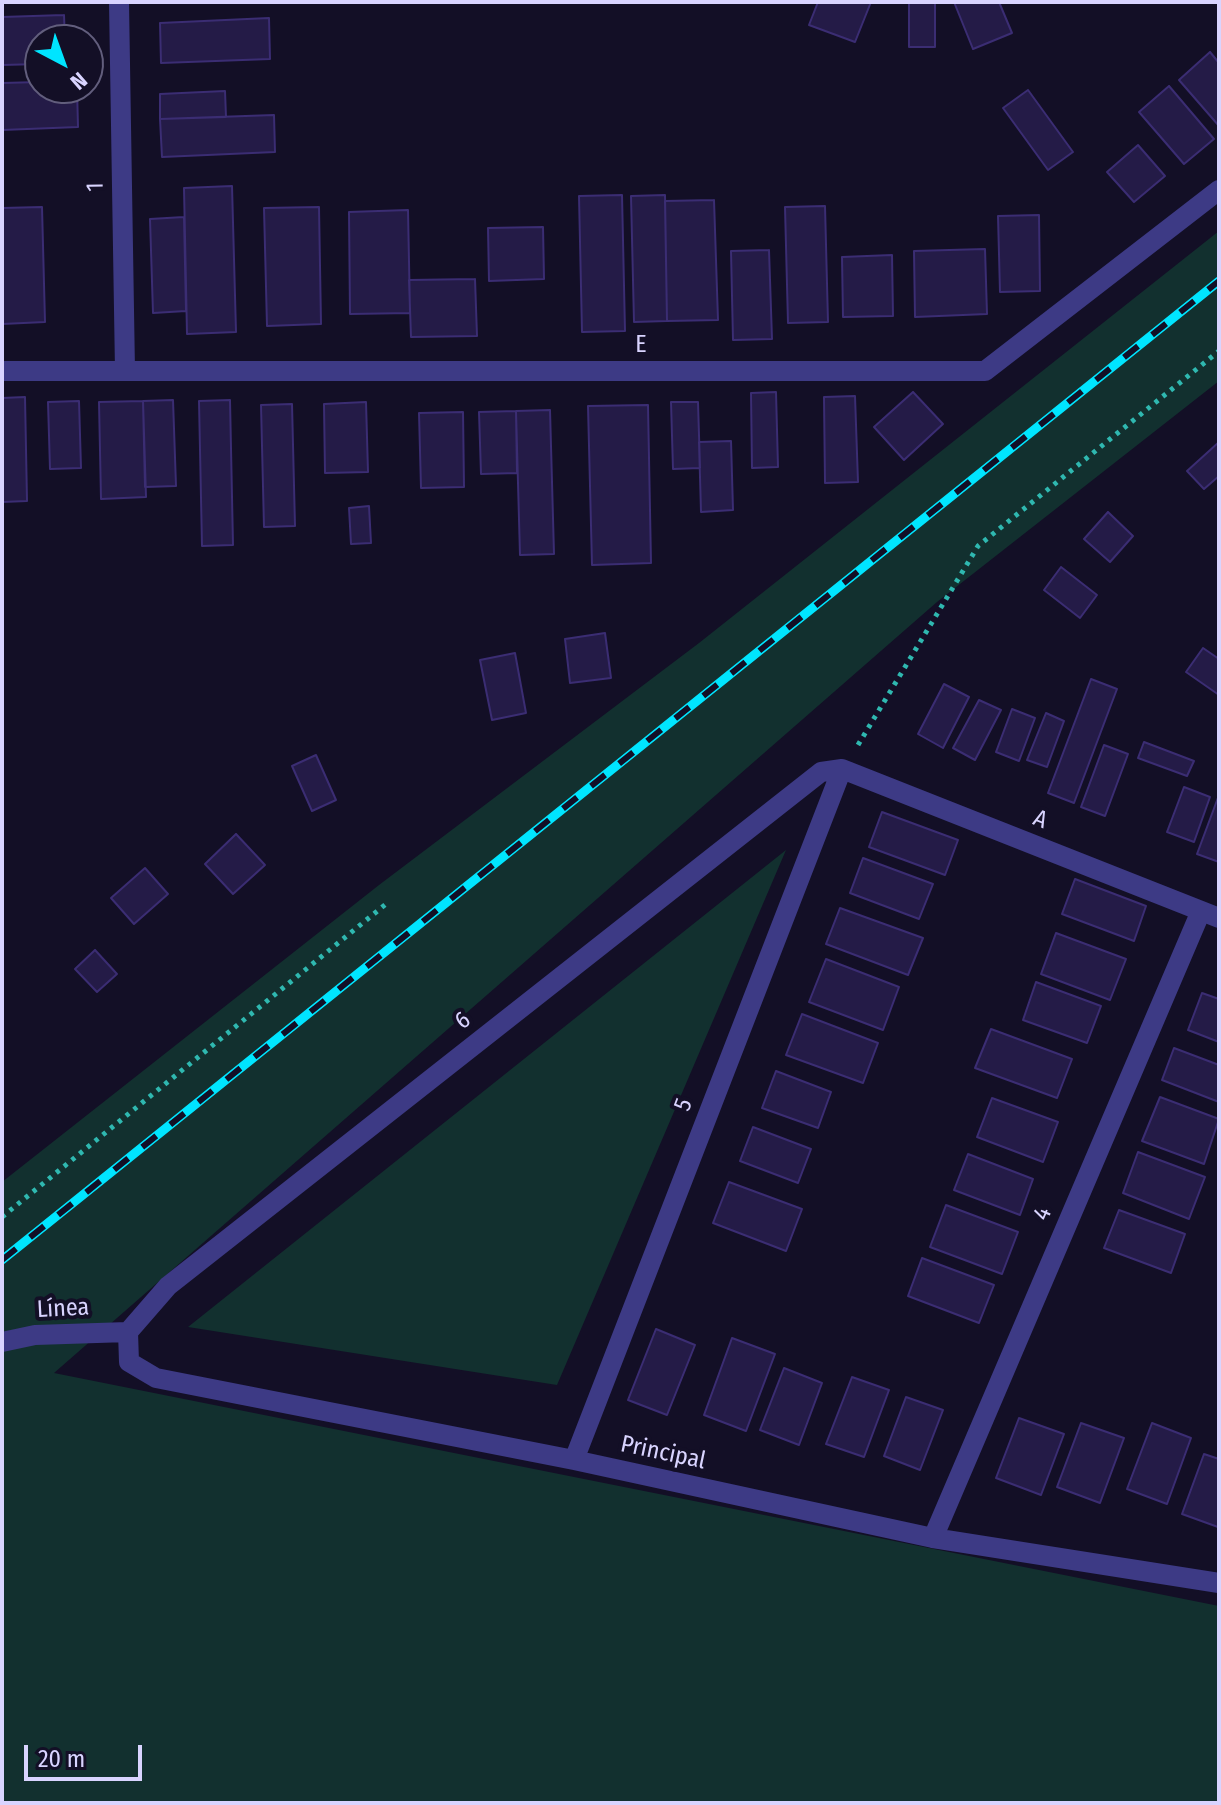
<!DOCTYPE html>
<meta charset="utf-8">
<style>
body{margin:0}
#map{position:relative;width:1221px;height:1805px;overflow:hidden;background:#130f26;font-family:"Fira Sans Condensed",sans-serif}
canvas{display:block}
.frame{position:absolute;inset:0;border:4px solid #d9d4ff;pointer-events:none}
.north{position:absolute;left:24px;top:24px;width:80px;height:80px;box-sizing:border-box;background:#130f26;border:2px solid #625e7d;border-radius:50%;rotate:139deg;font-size:22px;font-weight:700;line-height:32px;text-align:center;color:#d9d4ff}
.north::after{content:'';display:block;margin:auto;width:28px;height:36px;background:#00e5ff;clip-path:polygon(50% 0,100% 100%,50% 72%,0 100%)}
.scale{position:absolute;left:24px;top:1745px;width:118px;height:36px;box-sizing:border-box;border:4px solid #d9d4ff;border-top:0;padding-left:10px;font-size:24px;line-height:28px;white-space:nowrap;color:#d9d4ff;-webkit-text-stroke:6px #130f26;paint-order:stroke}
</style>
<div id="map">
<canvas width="1221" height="1805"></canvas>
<div class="frame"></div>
<div class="north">N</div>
<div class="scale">20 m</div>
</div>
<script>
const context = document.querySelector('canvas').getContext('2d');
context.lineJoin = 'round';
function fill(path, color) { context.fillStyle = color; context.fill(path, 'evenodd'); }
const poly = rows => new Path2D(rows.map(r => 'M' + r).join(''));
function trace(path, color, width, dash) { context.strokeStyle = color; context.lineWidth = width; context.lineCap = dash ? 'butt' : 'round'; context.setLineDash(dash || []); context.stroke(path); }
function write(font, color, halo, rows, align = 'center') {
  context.font = font + ' "Fira Sans Condensed",sans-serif'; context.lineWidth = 8; context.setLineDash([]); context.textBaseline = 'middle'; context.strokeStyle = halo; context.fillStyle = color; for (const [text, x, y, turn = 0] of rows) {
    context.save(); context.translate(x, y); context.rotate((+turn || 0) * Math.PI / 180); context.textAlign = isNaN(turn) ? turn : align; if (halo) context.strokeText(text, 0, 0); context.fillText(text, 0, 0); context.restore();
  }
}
const green = poly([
 [1219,231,1219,381,937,602,54,1373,1219,1606,1219,1803,2,1803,2,1182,379,885,699,643],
 [786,850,557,1385,188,1327]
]);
const building = poly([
 [818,2,871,2,855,42,809,25,818,2],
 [909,2,935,2,935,47,909,47,909,2],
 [954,2,999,2,1012,33,973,49,954,2],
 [64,15,65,40,40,40,40,64,2,65,2,17,64,15],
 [269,18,270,59,161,63,160,23,269,18],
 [1210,52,1219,63,1219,126,1179,80,1210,52],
 [40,82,40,88,77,88,78,127,2,130,2,83,40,82],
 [1169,86,1214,139,1184,164,1139,112,1169,86],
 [1028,90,1073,152,1048,170,1003,108,1028,90],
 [225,91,226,117,160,119,160,94,225,91],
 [274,115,275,152,162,157,160,119,274,115],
 [1138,145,1165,176,1134,202,1107,172,1138,145],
 [232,186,236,332,187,334,184,188,232,186],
 [622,195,625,331,582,332,579,196,622,195],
 [665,195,667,321,634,322,631,196,665,195],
 [714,200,718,320,667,321,665,201,714,200],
 [825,206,828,322,788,323,785,207,825,206],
 [42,207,45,322,2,324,2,208,42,207],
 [319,207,321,324,267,326,264,208,319,207],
 [408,210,410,313,350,314,349,212,408,210],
 [1039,215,1040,291,1000,292,998,216,1039,215],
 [184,217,186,311,153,313,150,219,184,217],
 [543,227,544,279,489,281,488,228,543,227],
 [985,249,987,314,915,317,914,251,985,249],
 [769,250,772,339,733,340,731,251,769,250],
 [892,255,893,316,843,317,842,257,892,255],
 [475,279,477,336,411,337,409,280,475,279],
 [776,392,778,467,752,468,751,393,776,392],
 [913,392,943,424,904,460,874,427,913,392],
 [855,396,858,482,825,483,824,397,855,396],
 [25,397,27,501,2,502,2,398,25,397],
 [173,400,176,486,145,487,143,401,173,400],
 [230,400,233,545,202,546,199,401,230,400],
 [79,401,81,468,50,469,48,402,79,401],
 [143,401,146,497,101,499,99,402,143,401],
 [366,402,368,472,325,473,324,404,366,402],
 [671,402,698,402,700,468,673,469,671,402],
 [292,404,295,526,264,527,261,405,292,404],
 [648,405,651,563,592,565,588,406,648,405],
 [550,410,554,554,520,555,516,411,550,410],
 [516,411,517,473,481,474,479,412,516,411],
 [463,412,464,487,421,488,419,413,463,412],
 [731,441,733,510,701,512,699,442,731,441],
 [1219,442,1219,476,1204,489,1187,471,1219,442],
 [369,506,371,543,351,544,349,508,369,506],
 [1108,512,1133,536,1110,562,1084,539,1108,512],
 [1061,567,1097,595,1080,618,1044,590,1061,567],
 [605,633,611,678,570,683,565,639,605,633],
 [1203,648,1219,659,1219,695,1186,672,1203,648],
 [515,653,526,713,492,720,480,660,515,653],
 [1091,679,1117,689,1074,803,1048,793,1091,679],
 [944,684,969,697,943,748,918,734,944,684],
 [979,700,1001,710,975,760,953,748,979,700],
 [1012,709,1035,718,1019,761,996,752,1012,709],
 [1046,713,1064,721,1047,767,1027,760,1046,713],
 [1144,742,1194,761,1187,776,1138,758,1144,742],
 [1104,745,1128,754,1105,816,1081,807,1104,745],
 [316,755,336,800,312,811,292,766,316,755],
 [1184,787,1210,797,1194,842,1167,832,1184,787],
 [1219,795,1219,862,1197,854,1219,795],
 [882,812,958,840,945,875,869,847,882,812],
 [236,834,265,865,233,894,205,864,236,834],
 [863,858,933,884,919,919,850,893,863,858],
 [145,868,168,894,134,924,111,898,145,868],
 [1075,879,1146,906,1134,941,1062,914,1075,879],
 [840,908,923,938,908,975,826,944,840,908],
 [1056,933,1126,959,1110,1000,1041,974,1056,933],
 [95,950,117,974,97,992,75,969,95,950],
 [826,959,899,987,883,1030,809,1002,826,959],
 [1036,982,1101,1006,1087,1043,1023,1020,1036,982],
 [1202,993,1219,999,1219,1042,1188,1030,1202,993],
 [802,1014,878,1043,863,1083,786,1055,802,1014],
 [991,1029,1072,1059,1057,1098,975,1068,991,1029],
 [1174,1048,1219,1065,1219,1102,1162,1080,1174,1048],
 [776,1071,831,1092,818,1128,762,1108,776,1071],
 [1160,1097,1219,1119,1204,1164,1142,1141,1160,1097],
 [992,1098,1058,1122,1043,1162,977,1137,992,1098],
 [753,1127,811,1149,798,1183,740,1161,753,1127],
 [1138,1152,1205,1177,1189,1219,1123,1193,1138,1152],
 [968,1154,1033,1179,1020,1215,954,1190,968,1154],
 [729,1182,802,1209,786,1251,713,1223,729,1182],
 [946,1205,1018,1232,1002,1274,930,1247,946,1205],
 [1119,1210,1185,1234,1171,1273,1104,1248,1119,1210],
 [922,1258,994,1285,979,1323,908,1296,922,1258],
 [656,1329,695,1345,667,1415,628,1400,656,1329],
 [732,1338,775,1354,746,1431,704,1415,732,1338],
 [784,1368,822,1383,799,1445,760,1430,784,1368],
 [852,1377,889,1390,864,1457,826,1444,852,1377],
 [906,1397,943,1410,920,1470,884,1456,906,1397],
 [1019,1418,1064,1434,1041,1495,996,1478,1019,1418],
 [1081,1423,1124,1438,1100,1503,1057,1487,1081,1423],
 [1152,1423,1191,1438,1167,1504,1127,1489,1152,1423],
 [1204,1454,1219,1459,1218,1527,1182,1514,1204,1454]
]);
const path = poly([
 [858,745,978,546,1219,351],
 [2,1217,386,904]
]);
const minor = poly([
 [119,2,125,371],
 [2,371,985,371,1219,190],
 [128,1332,168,1286,821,772,842,769,1219,918],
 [128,1332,129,1362,156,1378,574,1460,933,1538,1219,1583],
 [2,1342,35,1335,128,1332],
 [574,1460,842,769],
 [933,1538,1201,911]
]);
const rail = poly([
 [2,1260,1219,281]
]);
const streetNames = [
 ["1",96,187,-91],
 ["E",641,345],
 ["A",1040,820,22],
 ["6",463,1021,-38],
 ["5",684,1105,-69],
 ["4",1043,1214,-67],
 ["Línea",63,1309,-3],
 ["Principal",663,1453,12]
];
fill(green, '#12302f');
fill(building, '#241b47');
trace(building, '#3b2d73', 2);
trace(path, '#2fb8b0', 5, [4, 6]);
trace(minor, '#3d3a85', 20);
trace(rail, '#00e5ff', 9);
trace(rail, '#130f26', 6, [18]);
write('24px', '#d9d4ff', '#130f26', streetNames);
</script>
